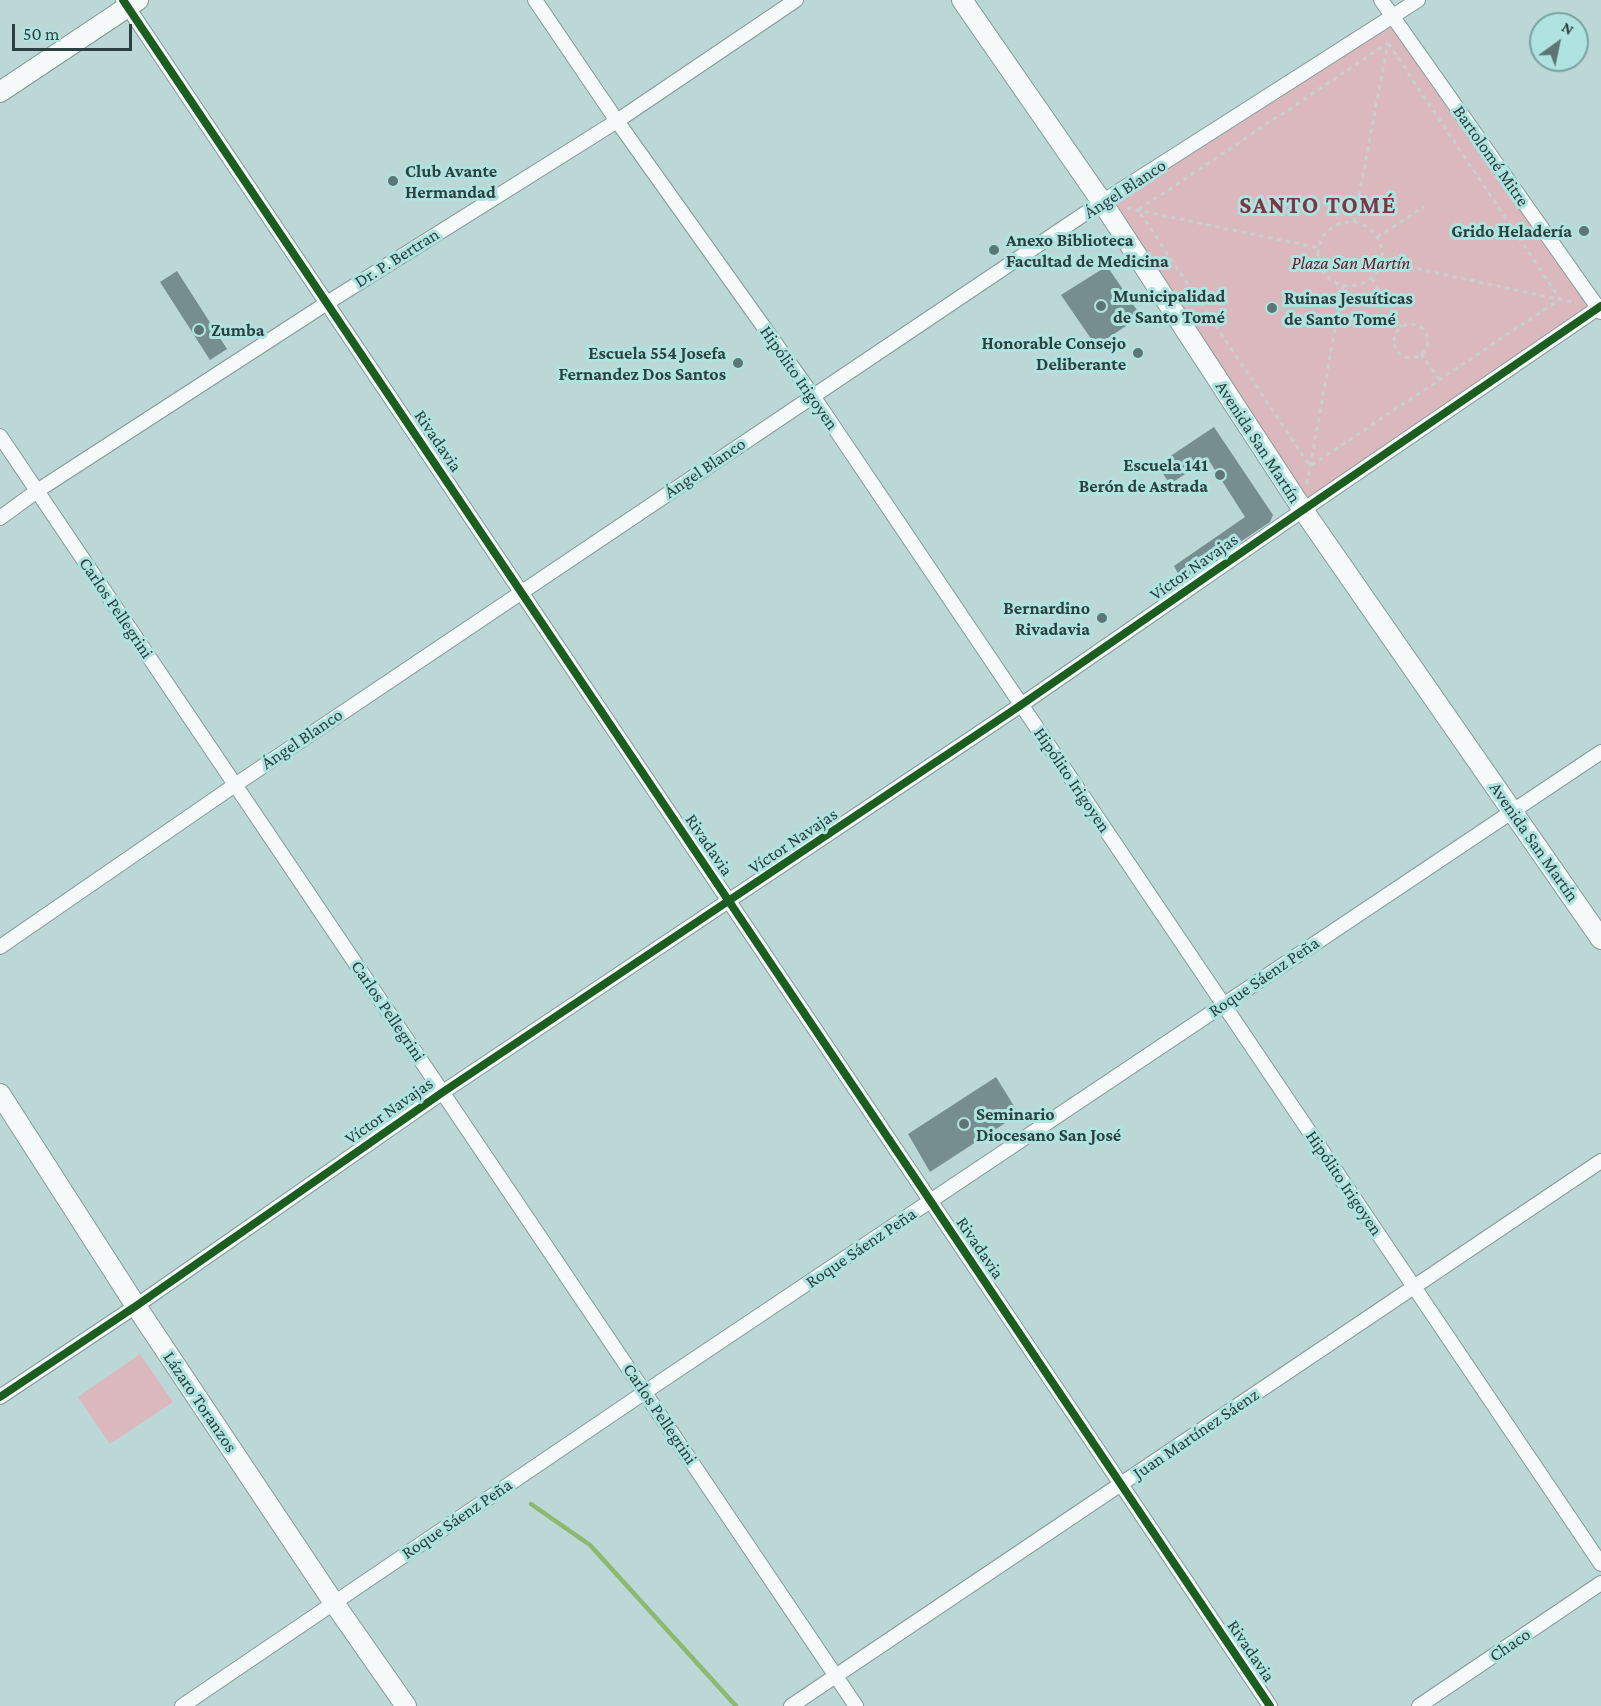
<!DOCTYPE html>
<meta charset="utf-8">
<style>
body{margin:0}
#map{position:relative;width:1601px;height:1706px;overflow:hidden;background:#bbd7d6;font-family:"Crimson Pro",serif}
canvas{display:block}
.north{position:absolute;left:1529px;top:12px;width:60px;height:60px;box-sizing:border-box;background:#afe3e0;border:2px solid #7aa2a0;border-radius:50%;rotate:33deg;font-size:16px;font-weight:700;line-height:24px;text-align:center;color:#2b403f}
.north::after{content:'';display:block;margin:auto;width:21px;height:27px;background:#5d7574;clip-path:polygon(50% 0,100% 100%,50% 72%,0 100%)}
.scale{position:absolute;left:12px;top:24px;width:120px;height:27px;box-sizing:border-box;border:3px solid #2b403f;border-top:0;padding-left:8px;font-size:18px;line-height:21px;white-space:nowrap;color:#2b403f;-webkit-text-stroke:4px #afe3e0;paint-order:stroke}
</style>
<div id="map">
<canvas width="1601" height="1706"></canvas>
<div class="north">N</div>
<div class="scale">50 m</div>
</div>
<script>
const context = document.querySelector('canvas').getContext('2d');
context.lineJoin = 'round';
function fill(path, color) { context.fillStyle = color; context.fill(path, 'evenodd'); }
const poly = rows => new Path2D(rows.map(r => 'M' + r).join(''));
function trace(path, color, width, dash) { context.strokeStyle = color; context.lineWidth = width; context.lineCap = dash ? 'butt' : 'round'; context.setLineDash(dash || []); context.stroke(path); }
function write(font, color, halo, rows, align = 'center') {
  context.font = font + ' "Crimson Pro",serif'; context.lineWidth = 6; context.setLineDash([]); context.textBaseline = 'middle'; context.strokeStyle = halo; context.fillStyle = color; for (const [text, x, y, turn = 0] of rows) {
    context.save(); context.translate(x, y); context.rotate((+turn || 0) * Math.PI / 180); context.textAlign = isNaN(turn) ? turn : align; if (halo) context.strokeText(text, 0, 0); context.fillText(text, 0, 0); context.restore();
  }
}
const green = poly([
 [1392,18,1598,308,1303,510,1102,202],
 [140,1354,173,1402,110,1444,78,1397]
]);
const stream = poly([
 [531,1504,590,1545,736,1706]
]);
const building = poly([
 [1107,266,1141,316,1096,346,1061,295],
 [177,271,227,349,210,360,160,282],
 [1214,427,1273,515,1270,522,1182,581,1174,566,1245,517,1208,459,1170,484,1157,465],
 [996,1077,1019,1114,930,1172,908,1134]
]);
const path = poly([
 [1388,43,1560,299,1310,466,1138,210,1388,43],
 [1127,208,1319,248],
 [1354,222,1388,43],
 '1318 254a32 32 0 1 1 64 0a32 32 0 1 1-64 0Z',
 [1377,237,1424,207],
 [1382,261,1576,303],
 [1372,278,1401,327],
 '1394 341a17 17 0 1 1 34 0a17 17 0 1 1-34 0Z',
 [1421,354,1440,380],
 [1307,484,1343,285]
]);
const street = poly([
 [123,0,1270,1706],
 [535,0,617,121,813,396,1601,1564],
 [1381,0,1601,312],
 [0,436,856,1706],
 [0,518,37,491,327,303,617,121,796,0],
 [0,947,235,785,1102,202,1418,0],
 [0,1397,136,1306,443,1092,1021,705,1303,510,1601,306],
 [182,1706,645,1392,1601,752],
 [791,1706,1601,1161],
 [1419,1706,1601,1583]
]);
const secondary = poly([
 [962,0,1102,202,1303,510,1601,939],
 [0,92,138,0],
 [0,1094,136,1306,334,1603,406,1706]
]);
const cycleway = poly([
 [123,0,1270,1706],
 [0,1397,136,1306,443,1092,1021,705,1303,510,1601,306]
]);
const markers = [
 [393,181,6,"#5d7574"],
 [1584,231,6,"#5d7574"],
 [994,250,6,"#5d7574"],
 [1101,306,6,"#5d7574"],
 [1272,308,6,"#5d7574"],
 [199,330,6,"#5d7574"],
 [1138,353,6,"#5d7574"],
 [738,363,6,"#5d7574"],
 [1220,475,6,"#5d7574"],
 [1102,618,6,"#5d7574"],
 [964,1124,6,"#5d7574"]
];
const streetNames = [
 ["Bartolomé Mitre",1491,156,55],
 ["Ángel Blanco",1125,189,-33],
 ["Dr. P. Bertran",397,258,-32],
 ["Hipólito Irigoyen",799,378,55],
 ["Rivadavia",438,441,56],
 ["Avenida San Martín",1258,442,57],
 ["Ángel Blanco",705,468,-34],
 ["Víctor Navajas",1194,567,-35],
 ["Carlos Pellegrini",116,608,56],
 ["Ángel Blanco",302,739,-34],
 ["Hipólito Irigoyen",1072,780,56],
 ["Víctor Navajas",793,841,-34],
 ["Avenida San Martín",1534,842,55],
 ["Rivadavia",709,845,56],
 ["Roque Sáenz Peña",1264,977,-34],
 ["Carlos Pellegrini",388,1011,56],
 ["Víctor Navajas",389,1111,-35],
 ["Hipólito Irigoyen",1344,1183,56],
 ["Roque Sáenz Peña",861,1248,-34],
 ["Rivadavia",980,1248,56],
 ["Lázaro Toranzos",200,1402,56],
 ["Carlos Pellegrini",660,1414,56],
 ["Juan Martínez Sáenz",1196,1434,-34],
 ["Roque Sáenz Peña",457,1519,-34],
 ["Chaco",1510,1645,-34],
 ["Rivadavia",1251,1651,56]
];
const poiNames = [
 ["Club Avante",405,171],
 ["Hermandad",405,192],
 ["Grido Heladería",1572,231,"right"],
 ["Anexo Biblioteca",1006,240],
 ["Facultad de Medicina",1006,261],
 ["Municipalidad",1113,296],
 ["de Santo Tomé",1113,317],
 ["Ruinas Jesuíticas",1284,298],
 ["de Santo Tomé",1284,319],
 ["Zumba",211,330],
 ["Honorable Consejo",1126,343,"right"],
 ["Deliberante",1126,364,"right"],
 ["Escuela 554 Josefa",726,353,"right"],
 ["Fernandez Dos Santos",726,374,"right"],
 ["Escuela 141",1208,465,"right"],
 ["Berón de Astrada",1208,486,"right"],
 ["Bernardino",1090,608,"right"],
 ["Rivadavia",1090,629,"right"],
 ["Seminario",976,1114],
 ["Diocesano San José",976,1135]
];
const parkNames = [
 ["Plaza San Martín",1351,263]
];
const districtNames = [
 ["SANTO TOMÉ",1318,206]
];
fill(green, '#dab8be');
trace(stream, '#8db870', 4.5);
fill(building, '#778e90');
trace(street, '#849a99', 16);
trace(secondary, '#849a99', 22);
trace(path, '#c7cfcf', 3, [4.5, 4.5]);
trace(street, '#f5f9f9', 14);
trace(secondary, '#f5f9f9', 20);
trace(cycleway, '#1b5e20', 8);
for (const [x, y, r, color] of markers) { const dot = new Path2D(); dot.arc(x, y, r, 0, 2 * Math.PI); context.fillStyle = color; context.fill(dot); trace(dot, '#afe3e0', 2); }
write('18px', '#2b403f', '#afe3e0', streetNames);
write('bold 18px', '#2b403f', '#afe3e0', poiNames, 'left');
write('italic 18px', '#601829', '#afe3e0', parkNames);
context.letterSpacing = '1.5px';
write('bold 24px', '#7d3643', '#afe3e0', districtNames);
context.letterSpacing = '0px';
</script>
